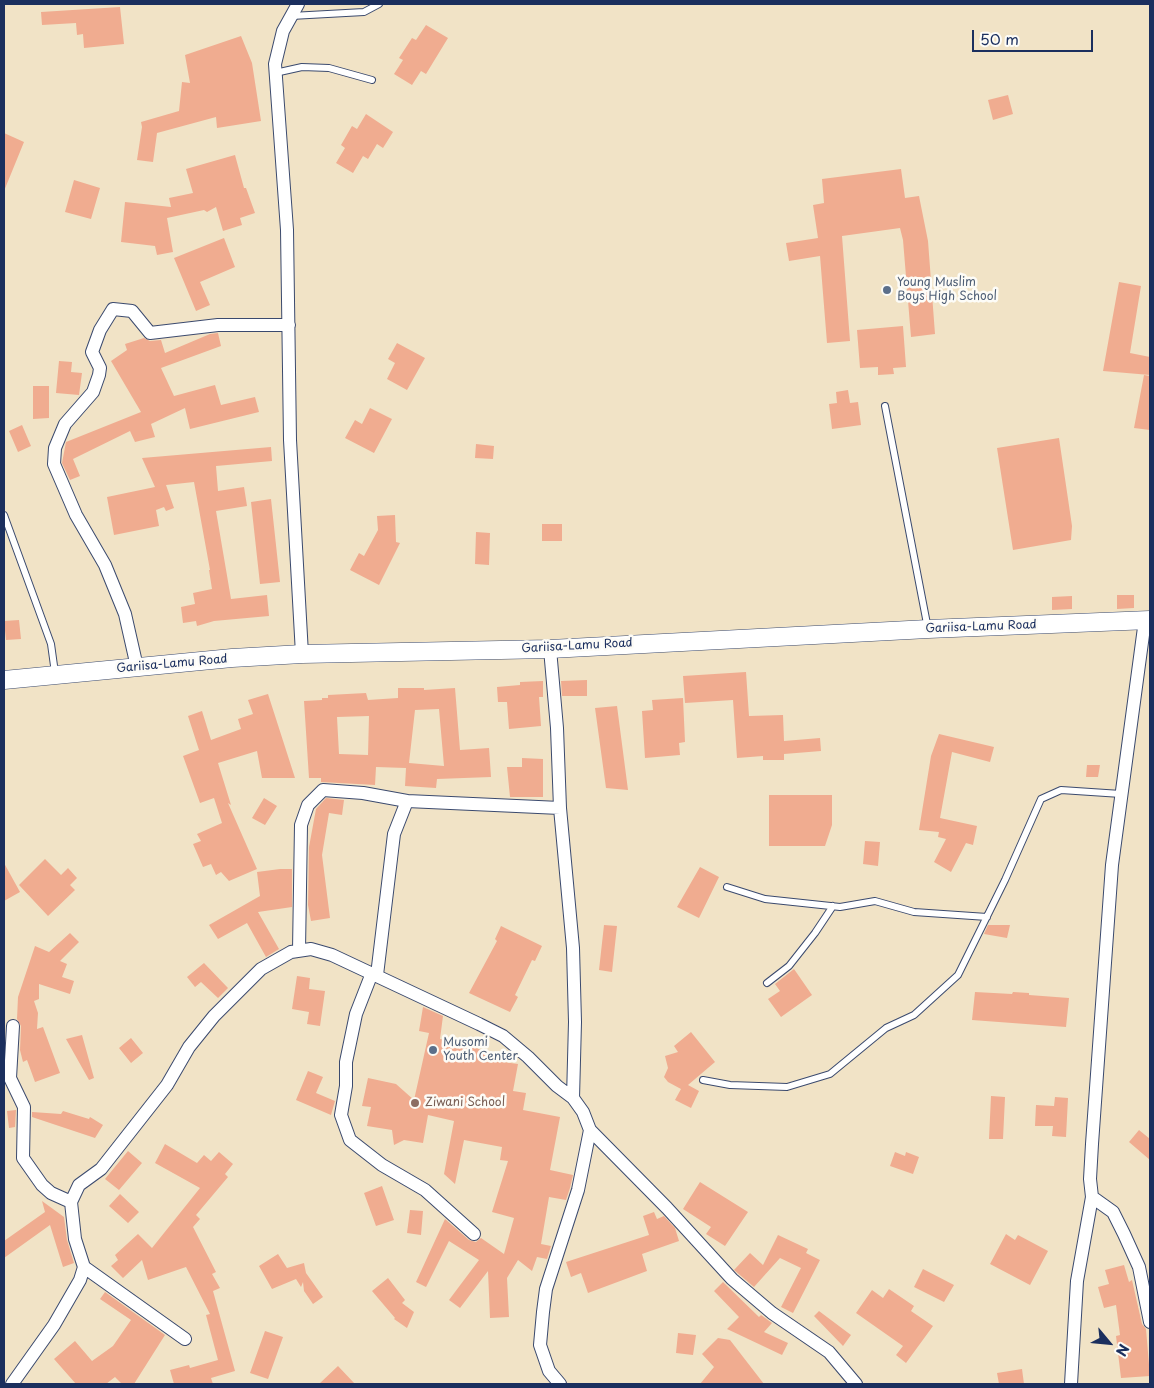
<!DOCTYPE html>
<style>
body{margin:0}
#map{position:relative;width:1154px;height:1388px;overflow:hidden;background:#f1e3c6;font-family:"Playpen Sans",sans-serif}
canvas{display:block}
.frame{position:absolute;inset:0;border:5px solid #1b2f5e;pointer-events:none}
.north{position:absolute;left:1084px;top:1318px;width:50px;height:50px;-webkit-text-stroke:4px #fdfcf7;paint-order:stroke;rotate:118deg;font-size:14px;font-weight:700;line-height:20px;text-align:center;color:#1b2f5e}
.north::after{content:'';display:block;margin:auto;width:18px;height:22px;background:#1b2f5e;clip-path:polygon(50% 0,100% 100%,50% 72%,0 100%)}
.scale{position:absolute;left:972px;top:30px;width:121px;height:22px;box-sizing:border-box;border:2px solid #1b2f5e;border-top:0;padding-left:6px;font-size:15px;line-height:18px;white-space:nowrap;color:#1b2f5e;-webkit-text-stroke:4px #fdfcf7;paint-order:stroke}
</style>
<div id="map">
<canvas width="1154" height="1388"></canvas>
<div class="frame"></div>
<div class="north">N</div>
<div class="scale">50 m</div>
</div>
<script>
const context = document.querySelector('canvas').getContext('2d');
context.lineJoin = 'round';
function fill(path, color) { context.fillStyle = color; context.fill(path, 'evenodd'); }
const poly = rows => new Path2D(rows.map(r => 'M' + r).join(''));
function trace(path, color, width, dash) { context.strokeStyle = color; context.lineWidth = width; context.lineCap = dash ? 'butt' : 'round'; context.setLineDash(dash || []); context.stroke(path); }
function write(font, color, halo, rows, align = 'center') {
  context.font = font + ' "Playpen Sans",sans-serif'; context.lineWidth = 5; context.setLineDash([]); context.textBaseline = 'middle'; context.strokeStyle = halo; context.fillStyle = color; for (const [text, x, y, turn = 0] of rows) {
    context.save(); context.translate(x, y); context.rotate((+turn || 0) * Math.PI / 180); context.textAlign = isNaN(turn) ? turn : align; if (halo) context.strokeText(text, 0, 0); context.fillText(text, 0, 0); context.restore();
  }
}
const building = poly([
 [120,7,124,44,84,48,83,34,77,35,76,23,42,25,41,12],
 [426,25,448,38,426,74,421,71,412,85,394,74,403,60,399,58,412,38,416,40],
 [241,36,252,63,261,121,217,128,216,117,157,133,153,162,137,160,142,127,141,122,179,111,182,82,190,83,185,55],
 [1008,95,1013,114,993,120,988,100],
 [366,114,393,132,383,148,377,144,368,159,363,156,353,173,336,163,345,148,341,145,352,126,357,129],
 [4,133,24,142,4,191],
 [235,155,244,188,246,188,255,213,240,218,242,225,223,231,216,207,207,212,204,210,167,218,173,252,157,255,155,246,121,242,125,202,171,207,169,198,193,193,186,169],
 [901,169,905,198,919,196,928,241,935,334,911,337,903,240,900,228,842,236,850,341,827,343,820,256,789,261,786,243,818,238,813,205,824,203,822,179],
 [74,180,100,188,91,219,65,212],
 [224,238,235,267,200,282,210,305,196,311,174,258],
 [1119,282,1141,286,1130,353,1150,357,1150,375,1103,371],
 [903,326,906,367,893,368,894,374,878,375,878,367,860,368,857,330],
 [218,333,221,346,161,368,174,396,215,385,221,405,255,397,259,412,190,429,185,408,151,424,155,437,135,442,130,431,73,459,80,476,70,480,62,463,66,442,141,412,111,361,127,350,125,344,144,338,150,341,161,340,165,353,210,334],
 [397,343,425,358,407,390,387,379,395,363,388,359],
 [59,361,72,362,71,372,82,373,79,395,56,393],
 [1144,375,1150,376,1150,430,1134,428],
 [33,386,49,386,49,418,33,419],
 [848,390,850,403,858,402,861,425,832,429,829,404,837,403,836,392],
 [370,408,392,419,374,453,345,438,355,420,362,424],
 [22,425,31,446,18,452,9,431],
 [1059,438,1072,526,1071,540,1013,550,997,448],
 [476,444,494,446,493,459,475,458],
 [271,447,272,461,216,466,218,491,244,487,247,506,216,511,231,599,267,595,269,616,214,621,197,626,196,621,183,623,181,607,195,604,193,593,212,589,209,570,210,570,194,482,166,485,174,508,166,511,164,507,156,510,159,526,114,535,107,497,155,487,142,458],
 [271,499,280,582,260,584,251,502],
 [395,515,396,542,400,543,379,585,350,570,359,553,364,556,378,530,377,516],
 [542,524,562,524,562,541,542,541],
 [476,532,490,533,489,565,475,564],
 [1117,595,1134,595,1134,608,1117,609],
 [1072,596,1072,609,1052,610,1052,597],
 [19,620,21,639,6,640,4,621],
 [746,672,749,716,783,715,784,741,820,738,821,751,784,754,784,760,763,760,763,756,737,758,733,700,685,703,683,676],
 [587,680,587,696,562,696,561,681],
 [543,681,543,697,539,697,541,726,509,729,507,702,498,702,497,687,520,685,520,682],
 [398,688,424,688,424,690,455,688,460,750,489,748,491,777,437,779,436,788,405,786,406,768,376,767,375,785,321,782,321,778,309,778,304,701,322,700,322,698,328,698,328,695,366,693,368,700,398,698],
 [439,709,444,766,409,763,415,710],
 [369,716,368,755,339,754,337,717],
 [268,694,295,778,262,778,257,751,218,763,231,805,228,803,257,869,229,881,221,872,216,875,211,864,203,867,193,844,201,841,197,834,222,823,214,798,200,803,183,756,199,750,188,716,202,711,211,740,241,729,238,719,253,714,248,700],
 [683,698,685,742,679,743,680,755,645,758,642,711,653,710,652,700],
 [617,706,628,790,606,788,595,708],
 [939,734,994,747,990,762,952,752,940,818,977,826,973,845,966,843,951,872,934,862,946,839,938,837,939,832,919,830,931,756],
 [522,758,543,759,543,797,510,797,507,767,522,767],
 [1087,765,1100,765,1098,777,1086,777],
 [769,795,832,795,832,825,825,846,769,846],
 [264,798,277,806,265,825,252,818],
 [326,798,344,800,342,815,329,813,322,855,330,918,311,921,308,905,309,847,316,809],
 [865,841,880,842,878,866,863,864],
 [45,859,61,875,68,868,77,878,70,885,75,890,48,916,19,885],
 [4,863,20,892,4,901],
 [700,867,719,877,699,918,677,907],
 [280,869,292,869,292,907,258,912,279,949,266,957,247,923,218,939,209,925,260,896,257,872],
 [604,925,617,926,612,972,599,970],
 [988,925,1010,925,1007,938,984,934],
 [501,926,542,946,535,961,532,960,515,995,518,997,510,1012,469,993,497,941,495,939],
 [70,933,79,942,60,961,67,964,62,977,74,981,70,994,39,984,39,999,34,1001,38,1013,37,1029,43,1027,60,1073,35,1082,27,1060,23,1062,20,1050,21,1026,17,1019,18,997,35,946,49,952],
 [204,963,228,988,218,998,201,982,195,987,187,977],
 [794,969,812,995,781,1017,768,999,780,991,775,984],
 [297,976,310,978,309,989,325,991,320,1026,307,1024,309,1012,292,1009],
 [975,992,1012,994,1013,992,1029,993,1029,995,1069,998,1066,1027,972,1020],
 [423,1007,443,1016,440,1039,465,1043,497,1057,496,1061,518,1064,513,1091,526,1093,523,1110,560,1117,550,1170,573,1175,570,1188,566,1200,549,1197,541,1244,551,1246,547,1259,537,1257,532,1271,518,1260,507,1278,509,1317,490,1318,488,1271,460,1308,449,1300,479,1260,449,1241,426,1287,416,1282,445,1219,469,1240,476,1242,481,1238,504,1254,514,1218,492,1212,508,1161,500,1160,502,1147,464,1140,455,1184,444,1174,454,1121,428,1115,423,1143,404,1140,394,1145,392,1130,367,1126,371,1107,362,1106,368,1078,396,1084,414,1100,429,1033,419,1031],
 [691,1032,715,1062,688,1085,699,1091,691,1108,675,1100,681,1089,668,1082,664,1077,668,1068,665,1056,678,1052,674,1046],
 [82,1035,94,1078,89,1080,66,1039],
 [131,1038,143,1053,131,1063,119,1048],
 [308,1071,323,1077,316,1093,335,1101,331,1115,296,1100],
 [991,1096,1005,1097,1003,1139,989,1139],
 [1055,1097,1068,1098,1066,1137,1052,1136,1053,1126,1035,1126,1036,1105,1054,1106],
 [16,1110,15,1127,9,1128,7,1111],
 [63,1111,89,1119,90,1117,103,1125,95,1138,32,1117,32,1112,61,1114],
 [1139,1130,1150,1139,1150,1160,1129,1142],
 [165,1144,197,1163,204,1155,211,1161,219,1152,233,1164,225,1174,228,1177,196,1215,200,1219,193,1227,216,1272,212,1274,220,1288,213,1291,235,1371,211,1378,213,1384,174,1384,170,1370,189,1365,190,1368,218,1360,206,1315,210,1314,186,1267,148,1280,142,1260,123,1278,111,1266,118,1260,115,1255,138,1234,152,1248,200,1188,155,1163],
 [128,1151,142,1163,119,1190,105,1179],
 [895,1152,905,1156,906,1152,919,1157,913,1174,890,1166],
 [700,1182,748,1212,725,1246,706,1234,711,1227,683,1209],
 [382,1186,394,1220,376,1226,364,1193],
 [120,1194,139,1212,128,1223,109,1206],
 [42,1201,64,1217,67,1240,74,1263,63,1267,50,1225,4,1258,4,1241,45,1212],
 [410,1210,423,1211,421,1235,407,1233],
 [654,1212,657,1219,664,1216,675,1228,679,1241,642,1254,647,1271,588,1293,581,1273,571,1277,566,1262,649,1235,643,1216],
 [1006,1234,1015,1240,1018,1235,1048,1251,1030,1285,990,1264],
 [778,1235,808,1249,806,1253,820,1260,793,1313,781,1307,801,1268,780,1258,754,1287,734,1270,750,1253,763,1265],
 [278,1254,287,1268,304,1263,306,1273,323,1297,313,1304,304,1291,303,1282,301,1287,296,1279,272,1289,259,1266],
 [1124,1265,1129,1282,1132,1280,1142,1324,1146,1329,1150,1376,1121,1378,1116,1336,1120,1335,1116,1305,1104,1308,1098,1287,1109,1284,1105,1270],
 [923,1269,954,1285,944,1302,914,1287],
 [388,1278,405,1300,402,1303,414,1312,407,1328,394,1319,395,1318,372,1291],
 [723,1282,759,1317,761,1315,772,1323,764,1332,788,1343,782,1355,727,1329,739,1317,714,1291],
 [889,1289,914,1306,911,1311,933,1326,906,1363,896,1355,903,1346,856,1313,872,1290,883,1298],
 [105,1292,165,1335,134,1384,122,1384,115,1377,106,1384,76,1384,54,1359,75,1341,92,1361,113,1346,131,1320,100,1299],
 [819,1311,851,1335,843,1346,814,1316],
 [265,1331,283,1337,268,1379,250,1373],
 [678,1333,696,1335,693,1355,676,1353],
 [718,1338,730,1340,764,1384,700,1384,714,1367,702,1354],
 [338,1366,355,1384,319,1384],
 [1022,1369,1024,1384,999,1384,997,1373]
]);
const lane = poly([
 [291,16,364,12,379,4],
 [275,73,302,67,329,68,372,80],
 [885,406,928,629],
 [4,515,51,644,55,673],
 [727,887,765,899,840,907,875,901,914,912,987,917],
 [767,983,789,966,815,933,833,906],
 [703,1080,730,1085,787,1087,830,1074,886,1028,914,1015,958,975,1005,880,1041,799,1061,790,1121,794]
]);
const street = poly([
 [298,4,283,31,275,64,287,230,290,440,302,654],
 [550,649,557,728,560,808,573,948,575,1022,573,1098,583,1112,590,1130,667,1208,732,1279,772,1313,829,1352,856,1384],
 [137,667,125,614,105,565,76,515,54,464,55,448,65,424,93,392,99,375,100,368,92,352,100,330,113,309,132,311,150,333,218,325,289,325],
 [299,950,301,825,308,805,323,790,363,793,407,801],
 [372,973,356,1014,346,1062,346,1086,341,1115,350,1140,382,1165,425,1190,474,1234],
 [377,975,394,834,407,801,560,808],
 [13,1026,10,1078,24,1107,23,1158,42,1185,51,1193,71,1202],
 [1092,1197,1113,1212,1124,1234,1139,1267,1150,1322],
 [84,1267,185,1339],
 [12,1384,54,1325,80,1280,84,1267,75,1239,71,1202,79,1185,101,1169,167,1085,189,1047,214,1016,261,969,291,952,311,949,332,955,479,1024,503,1036,528,1057,557,1086,573,1098],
 [560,1384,549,1371,540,1345,543,1312,546,1289,578,1190,590,1130],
 [1071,1384,1077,1281,1092,1197,1090,1179,1092,1144,1112,865,1145,620]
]);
const secondary = poly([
 [4,680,232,658,302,654,550,649,928,629,1150,620]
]);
const markers = [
 [887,290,5,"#5c6f8a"],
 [433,1050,5,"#5c6f8a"],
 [415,1103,5,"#8d6e63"]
];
const serviceNames = [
 ["Young Muslim",897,283],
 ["Boys High School",897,297],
 ["Musomi",443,1043],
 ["Youth Center",443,1057]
];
const streetNames = [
 ["Gariisa-Lamu Road",981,627,-2],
 ["Gariisa-Lamu Road",577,646,-3],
 ["Gariisa-Lamu Road",172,664,-5]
];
const educationNames = [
 ["Ziwani School",425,1103]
];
fill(building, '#f0ac90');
trace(lane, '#3b4a6e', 8);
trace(street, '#3b4a6e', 14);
trace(secondary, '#3b4a6e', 19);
trace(lane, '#fff', 6);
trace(street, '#fff', 12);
trace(secondary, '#fff', 18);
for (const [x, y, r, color] of markers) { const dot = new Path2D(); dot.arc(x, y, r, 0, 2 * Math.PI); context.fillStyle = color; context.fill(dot); trace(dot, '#fdfcf7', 2); }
write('12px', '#4e5e75', '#fdfcf7', serviceNames, 'left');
write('12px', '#1b2f5e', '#fdfcf7', streetNames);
write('12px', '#785e54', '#fdfcf7', educationNames, 'left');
</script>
